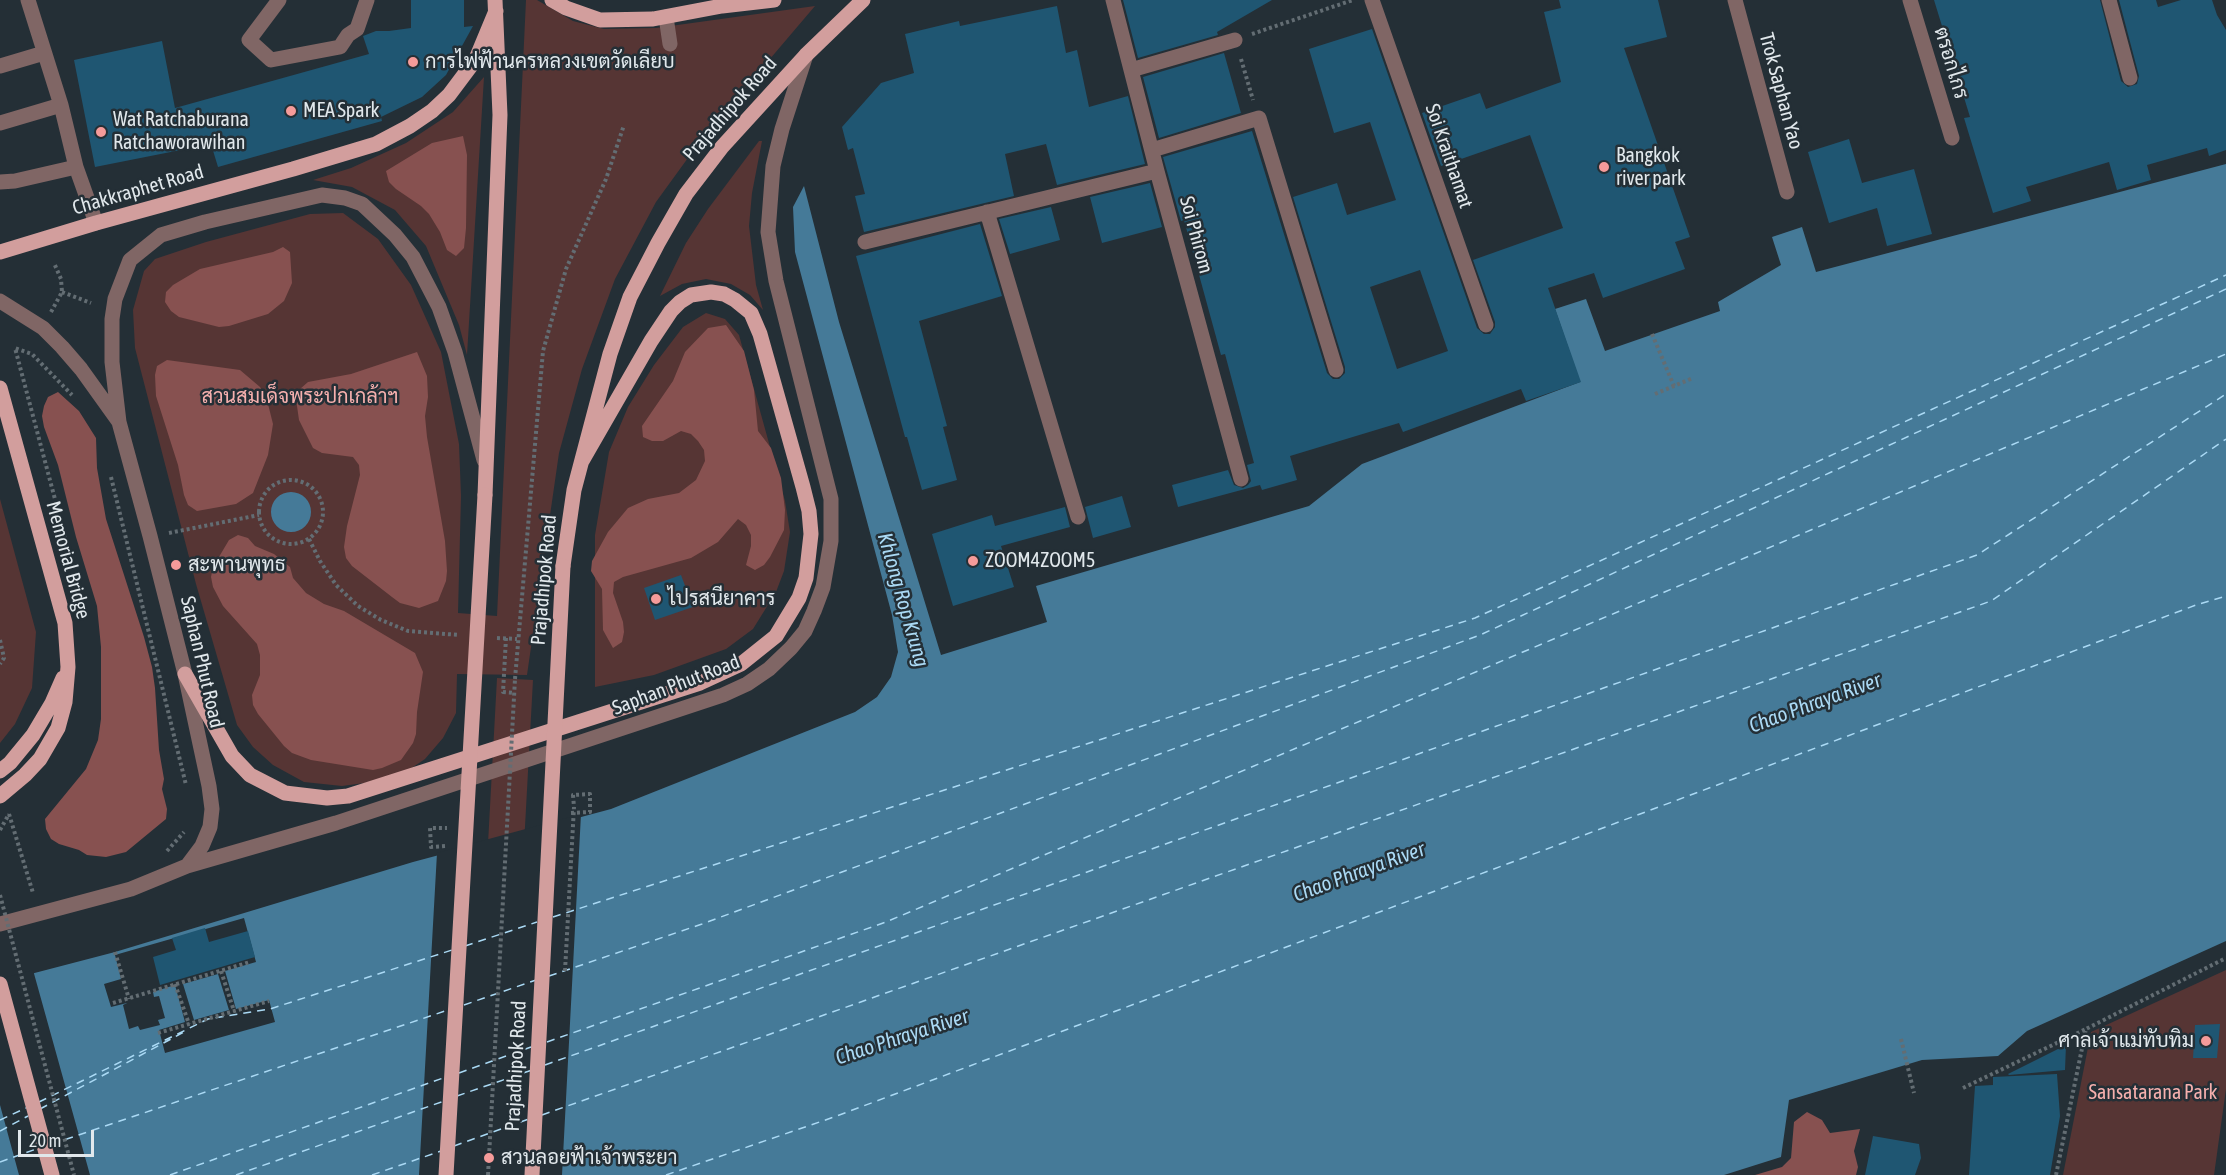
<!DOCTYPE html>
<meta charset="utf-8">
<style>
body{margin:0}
#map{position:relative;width:2226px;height:1175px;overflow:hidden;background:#242f36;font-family:"Asap Condensed",sans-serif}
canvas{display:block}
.scale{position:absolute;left:18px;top:1130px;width:76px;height:27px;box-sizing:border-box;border:3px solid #e1e8ec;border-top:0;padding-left:8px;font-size:18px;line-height:21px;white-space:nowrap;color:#e1e8ec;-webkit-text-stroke:4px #242f36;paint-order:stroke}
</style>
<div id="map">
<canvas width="2226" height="1175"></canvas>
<div class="scale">20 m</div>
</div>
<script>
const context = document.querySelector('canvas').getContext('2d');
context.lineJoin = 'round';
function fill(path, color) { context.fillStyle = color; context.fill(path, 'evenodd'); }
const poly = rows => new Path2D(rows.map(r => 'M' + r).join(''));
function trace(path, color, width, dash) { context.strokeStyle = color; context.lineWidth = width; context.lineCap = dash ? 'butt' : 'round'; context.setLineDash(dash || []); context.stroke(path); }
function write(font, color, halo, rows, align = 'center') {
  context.font = font + ' "Asap Condensed",Sarabun,sans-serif'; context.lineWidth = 5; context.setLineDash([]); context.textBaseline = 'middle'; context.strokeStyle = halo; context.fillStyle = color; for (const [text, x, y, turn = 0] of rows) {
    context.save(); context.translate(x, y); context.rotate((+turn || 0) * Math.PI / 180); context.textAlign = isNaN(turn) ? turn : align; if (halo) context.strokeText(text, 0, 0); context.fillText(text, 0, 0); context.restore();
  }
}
const green = poly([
 [526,0,537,0,573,21,604,29,656,28,815,6,701,140,656,202,615,279,582,369,559,453,527,675,457,674,456,713,443,738,425,759,404,773,372,782,342,786,304,782,273,765,253,747,237,725,196,584,135,348,133,310,144,271,155,259,206,242,310,214,343,213,378,239,411,285,441,352,459,444,461,496,458,613,497,616],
 [484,77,467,355,459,325,426,246,395,210,352,187,313,180,351,168,406,143,453,112],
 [759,141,762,141,752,193,749,226,756,285,763,310,750,295,731,284,706,279,682,284,660,296,686,243,708,209],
 [706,313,725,319,739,335,785,501,790,532,784,571,776,592,753,629,726,649,654,675,595,687,595,535,609,452,628,407,654,365,683,327],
 [0,499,36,632,32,688,15,724,0,743],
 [497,678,533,680,506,1175,470,1175],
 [2226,970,2226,1089,2214,1175,2063,1175,2091,1032]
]);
const forest = poly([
 [463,136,467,155,466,228,464,248,456,256,447,250,440,232,429,214,421,206,396,189,389,182,386,171,432,143],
 [283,247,290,252,292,283,284,301,268,314,229,326,219,327,179,317,171,311,165,302,166,292,173,285,200,269,273,252],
 [726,325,744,351,754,390,758,431,771,448,781,478,785,510,784,530,770,557,764,565,755,570,746,565,751,546,751,535,746,525,738,519,718,542,691,558,623,577,614,582,613,593,623,622,624,632,622,642,613,648,603,630,602,589,591,571,592,561,608,532,628,508,648,499,679,493,696,480,705,461,704,450,698,441,691,434,681,431,663,441,652,441,643,437,642,426,673,381,685,352,708,328],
 [417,352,427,376,428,397,425,416,427,437,445,541,447,571,446,581,438,601,419,608,400,603,392,597,352,566,346,558,344,547,347,526,360,475,359,465,353,457,322,453,313,448,299,420,296,399,300,389,308,382,351,374],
 [167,360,240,370,260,387,266,396,273,424,268,455,253,493,236,504,197,511,188,505,184,495,178,465,156,396,155,375,157,366],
 [58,392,79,411,96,438,97,468,106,519,144,637,152,667,155,688,159,750,164,779,162,789,167,809,166,819,126,852,106,857,87,855,79,850,59,844,51,839,46,829,45,819,86,769,98,740,101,719,101,647,97,606,76,537,58,465,44,427,42,416,44,406,48,397],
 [238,535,248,538,255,546,274,554,290,567,293,578,306,593,324,604,344,611,415,653,423,672,417,712,416,734,413,743,401,760,382,768,373,770,311,760,292,753,284,746,258,714,253,705,252,695,260,675,260,655,257,644,223,606,213,587,211,577,213,567,229,540],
 [1807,1112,1822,1120,1830,1133,1860,1129,1854,1151,1858,1167,1856,1175,1755,1175,1782,1167,1791,1158,1794,1122]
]);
const water = poly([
 [2226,164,2226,941,2027,1031,1998,1056,1922,1060,1789,1100,1781,1157,1724,1175,0,1175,0,982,115,952,413,862,611,809,855,712,877,697,891,677,898,652,892,615,795,252,793,207,804,186,839,322,941,655,1047,622,1036,586,1309,506,1362,464,1580,382,1555,309,1586,299,1605,351,1720,311,1718,302,1781,265,1772,237,1802,227,1816,272],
 '271 512a20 20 0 1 1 40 0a20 20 0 1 1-40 0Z'
]);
const pier = poly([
 [581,814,562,1175,419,1175,437,853],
 [244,918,256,962,225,971,236,1009,269,1000,275,1022,165,1053,159,1030,185,1022,175,985,153,992,154,997,159,996,165,1018,158,1020,160,1025,140,1030,138,1026,129,1029,123,1005,127,1003,111,1007,104,984,121,979,115,955],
 [218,974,229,1010,194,1020,183,984],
 [33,970,90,1175,19,1175,0,1105,0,979]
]);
const ferry = poly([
 [553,917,1475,618,2226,275],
 [465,946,537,922],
 [549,976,702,924,1480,635,2226,289],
 [464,1005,536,980],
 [547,1042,886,922,2226,354],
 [545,1065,1977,555,2226,394],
 [459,1073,531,1047],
 [457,1096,532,1070],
 [39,1102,208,1019,270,1009,452,950],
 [40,1109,186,1031],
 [542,1115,1991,601,2226,439],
 [0,1120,26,1108],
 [0,1131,28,1116],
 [52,1144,448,1010],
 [454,1146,529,1119],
 [0,1162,39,1148],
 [170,1175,446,1077],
 [236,1175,444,1101],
 [372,1175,441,1151],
 [666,1175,834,1117,2196,605,2226,596]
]);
const building = poly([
 [411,0,464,0,464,27,473,26,446,75,422,97,381,117,382,121,218,167,211,144,95,167,74,60,162,41,175,108,369,54,363,36,376,31,389,31,411,28],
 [1123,0,1272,0,1217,32,1218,35,1138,58],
 [1559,0,1658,0,1667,37,1624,48,1690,237,1675,242,1685,269,1603,298,1594,273,1548,288,1581,382,1526,401,1521,389,1403,432,1399,423,1290,456,1297,480,1262,490,1260,485,1178,507,1172,485,1228,470,1234,485,1243,488,1248,485,1251,481,1247,465,1254,463,1225,354,1221,355,1184,220,1181,221,1163,157,1252,131,1327,373,1333,379,1339,379,1345,373,1345,367,1293,197,1337,183,1347,215,1396,200,1370,122,1334,133,1309,49,1372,29,1477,328,1484,334,1490,334,1495,327,1495,322,1473,260,1563,228,1530,135,1441,166,1422,113,1480,93,1486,109,1561,82,1544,12,1561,8],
 [1420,270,1448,351,1397,369,1370,287],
 [1934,0,2100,0,2121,81,2128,87,2137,84,2139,76,2119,0,2156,0,2158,7,2181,0,2212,0,2217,15,2226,30,2226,150,2209,156,2207,148,2147,165,2151,180,2117,190,2109,162,2026,187,2031,201,1993,213,1964,118,1970,117],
 [1057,6,1066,53,1077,50,1089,107,1128,96,1145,164,1057,185,1046,144,1005,154,1014,196,864,232,855,196,865,194,853,148,848,150,842,127,881,83,914,73,905,34,959,21,960,26],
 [1224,53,1241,113,1159,138,1143,77],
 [1849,139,1862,183,1914,169,1932,234,1887,246,1877,208,1829,223,1808,152],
 [1150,183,1162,227,1102,243,1090,197],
 [1051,207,1060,240,1010,254,999,219],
 [980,224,1002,296,919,321,947,426,943,427,957,480,922,490,907,437,905,437,856,256],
 [1122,496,1131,527,1093,538,1085,507],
 [1065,507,1070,527,1001,546,1014,587,953,606,932,534,992,515,995,526],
 [681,575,693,607,655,620,644,588],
 [205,928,209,942,248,931,255,957,160,985,153,957,176,950,172,938],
 [2220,1024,2217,1058,2193,1058,2195,1025],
 [2066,1045,2065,1070,2009,1075,2008,1074],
 [2057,1074,2060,1116,2050,1175,1969,1175,1975,1086,1993,1085,1993,1077],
 [1873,1136,1919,1144,1921,1158,1915,1175,1865,1175]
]);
const path = poly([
 [1252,34,1353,0],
 [1241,59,1253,100],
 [62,292,91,303],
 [51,312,62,292,61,279,54,263],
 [1652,334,1674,386],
 [1655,394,1693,378],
 [111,477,186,785],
 '259 512a32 32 0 1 1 64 0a32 32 0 1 1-64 0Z',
 [169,533,259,515],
 [309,539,320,561,336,585,358,606,381,620,408,631,459,635],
 [70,556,15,348,32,354,72,395],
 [497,638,517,639],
 [506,638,503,692,514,693],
 [0,640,4,658,0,664],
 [515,679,543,351,566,269,606,179,624,125],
 [571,813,590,812,590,794,573,795,574,807],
 [9,814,33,893],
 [0,830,9,814],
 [445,846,431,847,430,828,447,828],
 [167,851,184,832],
 [115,952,129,999],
 [221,971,234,1011],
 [175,984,189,1024],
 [113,1003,250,962],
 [158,1033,269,1001],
 [1901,1039,1914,1093],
 [1963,1088,2086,1029],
 [2056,1175,2086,1029,2226,958]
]);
const minor = poly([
 [28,0,61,105,76,167,96,223],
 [279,0,249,40,271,60,340,47,348,35,357,29,367,0],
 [1113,0,1157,171,1241,479],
 [1372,0,1486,325],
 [1735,0,1787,192],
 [1910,0,1952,138],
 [2109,0,2130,78],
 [666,17,670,44],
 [0,66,44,53],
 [1131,70,1235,40],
 [0,123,61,105],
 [1152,150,1259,118,1336,370],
 [0,182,15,181,76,167],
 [987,212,1078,517],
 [865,242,1157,171],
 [0,301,43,328,62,347,81,369,119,422,150,536,185,674,209,786,212,809,210,827,202,846,187,866],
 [119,422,112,362,112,319,115,299,130,260,161,235,205,222,322,195,345,198,362,204,395,235,413,257,439,307,455,352,484,460],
 [0,924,131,889,187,866,336,823,723,695,747,684,769,669,791,648,805,631,814,611,823,587,831,541,831,499,776,281,768,232,773,166,782,129,806,55]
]);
const major = poly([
 [552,0,566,8,600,20,653,19,722,6,774,0],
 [0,252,96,223,293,169,376,144,410,126,432,111,449,95,476,59,496,11],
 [0,388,65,623,68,667,65,702,58,728,40,759,25,775,0,796],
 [485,495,500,115,495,0],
 [563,566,574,490,610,354,630,297,658,243,686,194,722,147,806,55,863,0],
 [185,674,232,756,250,775,285,793,327,798,348,796,700,683,741,664,776,636,799,598,806,578,811,534,809,511,803,487,760,334,751,313,735,300,724,294,711,292,691,295,680,302,671,311,651,341,582,461],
 [0,771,10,763,33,735,52,703,63,678],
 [0,984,52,1175]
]);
const pathBridge = poly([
 [0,895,74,1175],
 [565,971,574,807],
 [488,1175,515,679]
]);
const majorBridge = poly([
 [446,1175,485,495],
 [532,1175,563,566]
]);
const markers = [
 [413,62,6,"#f59b9a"],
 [291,111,6,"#f59b9a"],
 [101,132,6,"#f59b9a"],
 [1604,167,6,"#f59b9a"],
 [973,561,6,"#f59b9a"],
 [176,565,6,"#f59b9a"],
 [656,599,6,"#f59b9a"],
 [2206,1041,6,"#f59b9a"],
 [489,1158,6,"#f59b9a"]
];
const poiNames = [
 ["การไฟฟ้านครหลวงเขตวัดเลียบ",425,62],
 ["MEA Spark",303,111],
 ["Wat Ratchaburana",113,120],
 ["Ratchaworawihan",113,143],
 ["Bangkok",1616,156],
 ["river park",1616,179],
 ["ZOOM4ZOOM5",985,561],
 ["สะพานพุทธ",188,565],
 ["ไปรสนียาคาร",668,599],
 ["ศาลเจ้าแม่ทับทิม",2194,1041,"right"],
 ["สวนลอยฟ้าเจ้าพระยา",501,1158]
];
const streetNames = [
 ["ตรอกไกร",1951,63,73],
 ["Trok Saphan Yao",1781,91,75],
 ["Prajadhipok Road",730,109,-49],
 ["Soi Kraithamat",1449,156,71],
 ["Chakkraphet Road",138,190,-16],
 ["Soi Phirom",1196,235,75],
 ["Memorial Bridge",68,560,75],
 ["Prajadhipok Road",544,580,-85],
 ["Saphan Phut Road",202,662,77],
 ["Saphan Phut Road",676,685,-21],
 ["Prajadhipok Road",516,1066,-87]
];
const parkNames = [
 ["สวนสมเด็จพระปกเกล้าฯ",300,397],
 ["Sansatarana Park",2153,1093]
];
const waterNames = [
 ["Khlong Rop Krung",903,600,74],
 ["Chao Phraya River",1815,703,-20],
 ["Chao Phraya River",1359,872,-20],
 ["Chao Phraya River",902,1037,-18]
];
fill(green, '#563534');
fill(forest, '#875150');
fill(water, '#457a98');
fill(pier, '#242f36');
trace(ferry, '#aad9f4', 1.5, [8, 6]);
fill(building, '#1f5672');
trace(path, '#636d73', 4, [3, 3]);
trace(minor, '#806665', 15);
trace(major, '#d29e9d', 15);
trace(pathBridge, '#636d73', 4, [3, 3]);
trace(majorBridge, '#d29e9d', 15);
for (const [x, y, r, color] of markers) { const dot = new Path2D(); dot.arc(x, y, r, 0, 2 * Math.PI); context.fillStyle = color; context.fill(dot); trace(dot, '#242f36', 2); }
write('20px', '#e1e8ec', '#242f36', poiNames, 'left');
write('20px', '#e1e8ec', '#242f36', streetNames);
write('20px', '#f6b0ae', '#242f36', parkNames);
write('italic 21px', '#aad9f4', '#242f36', waterNames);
</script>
